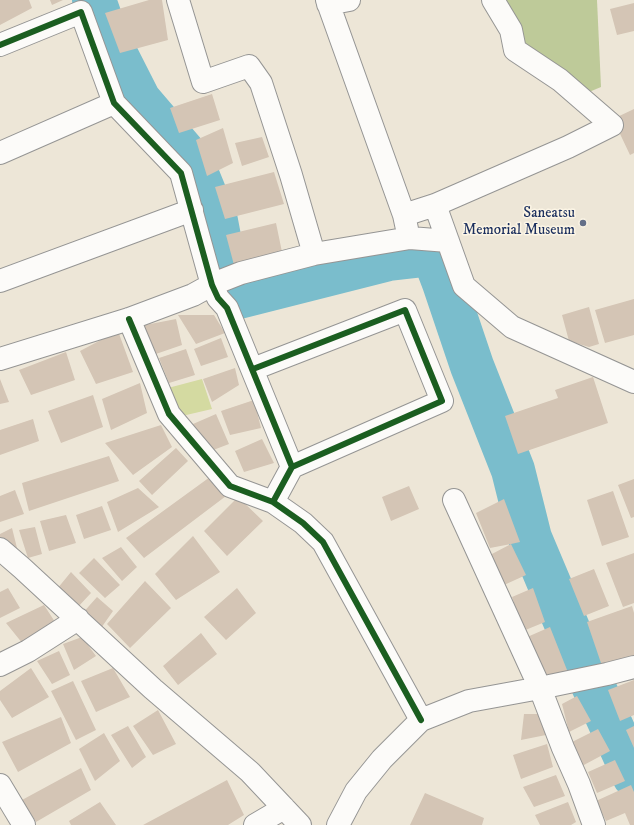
<!DOCTYPE html>
<style>
body{margin:0}
canvas{display:block;background:#ede6d7}
</style>
<canvas width="634" height="825"></canvas>
<script>
const context = document.querySelector('canvas').getContext('2d');
context.lineJoin = 'round';
function fill(path, color) { context.fillStyle = color; context.fill(path, 'evenodd'); }
const poly = rows => new Path2D(rows.map(r => 'M' + r).join(''));
function trace(path, color, width, dash) { context.strokeStyle = color; context.lineWidth = width; context.lineCap = dash ? 'butt' : 'round'; context.setLineDash(dash || []); context.stroke(path); }
function write(font, color, halo, rows, align = 'center') {
  context.font = font + ' "IM FELL DW Pica",serif'; context.lineWidth = 3; context.setLineDash([]); context.textBaseline = 'middle'; context.strokeStyle = halo; context.fillStyle = color; for (const [text, x, y, turn = 0] of rows) {
    context.save(); context.translate(x, y); context.rotate((+turn || 0) * Math.PI / 180); context.textAlign = isNaN(turn) ? turn : align; if (halo) context.strokeText(text, 0, 0); context.fillText(text, 0, 0); context.restore();
  }
}
const green = poly([
 [202,379,212,409,182,416,168,388]
]);
const forest = poly([
 [503,0,597,0,601,87,589,92,521,47]
]);
const river = poly([
 [94,0,107,37,139,100,192,162,216,221,230,295,239,297,389,259,433,254,444,283,472,366,513,470,530,538,581,659,634,776]
]);
const building = poly([
 [0,0,29,0,32,8,0,25],
 [50,0,63,0,52,5],
 [149,0,162,0,168,40,120,53,105,13],
 [634,3,634,31,617,35,610,9],
 [212,94,220,120,179,133,170,108],
 [634,109,634,153,630,155,613,119],
 [223,128,233,163,207,176,196,140],
 [262,137,269,157,242,166,235,143],
 [274,172,284,204,225,219,215,187],
 [276,223,282,252,234,265,226,235],
 [634,299,634,335,605,343,595,310],
 [589,307,599,344,589,347,569,341,562,315],
 [178,315,214,315,225,333,196,344],
 [176,319,182,345,150,356,140,326],
 [118,331,133,372,96,384,80,351],
 [221,338,228,357,201,366,194,349],
 [186,349,195,375,169,383,159,358],
 [66,352,75,380,31,395,19,370],
 [235,368,239,385,212,402,203,379],
 [593,377,608,423,518,454,505,416,558,398,555,390],
 [0,379,9,402,0,404],
 [140,383,147,413,111,430,102,399],
 [93,395,103,427,61,443,48,411],
 [254,400,261,428,230,435,221,411],
 [216,414,229,444,208,452,193,424],
 [33,419,39,441,0,455,0,430],
 [161,425,172,447,133,475,105,443],
 [262,439,274,463,244,472,235,451],
 [176,448,188,461,152,495,139,481],
 [109,456,119,481,29,511,22,483],
 [210,477,226,496,144,558,126,538],
 [634,479,634,517,631,518,618,485],
 [409,486,419,509,391,521,382,497],
 [138,488,159,507,118,532,107,502],
 [15,490,24,514,0,522,0,496],
 [613,491,629,537,602,546,587,500],
 [238,497,263,521,227,556,204,531],
 [504,499,520,542,511,544,526,575,504,585,490,555,511,544,490,548,476,513],
 [102,506,111,530,84,539,76,515],
 [66,515,76,543,49,551,40,521],
 [35,527,42,554,28,558,19,530],
 [12,528,20,560,0,545,0,534],
 [193,536,220,572,176,600,155,574],
 [121,547,137,567,122,581,102,558],
 [634,553,634,603,623,607,606,563],
 [94,558,120,585,105,598,79,573],
 [594,569,609,606,584,616,569,579],
 [71,572,91,593,77,608,57,589],
 [145,581,171,608,130,648,107,624],
 [8,588,20,608,0,618,0,592],
 [237,588,256,613,226,640,204,617],
 [533,588,545,622,523,631,512,597],
 [97,597,113,611,99,631,81,615],
 [44,605,55,622,23,644,6,623],
 [632,606,634,613,634,656,602,666,587,622],
 [550,627,569,675,543,680,525,638],
 [201,633,217,654,178,685,163,666],
 [82,637,96,656,74,670,63,644],
 [59,651,70,675,52,684,37,661],
 [31,668,49,697,12,718,0,700,0,691],
 [113,668,130,697,96,712,81,681],
 [634,680,634,715,620,721,608,690],
 [73,681,96,730,76,740,51,691],
 [577,696,591,721,569,732,562,704],
 [158,710,176,744,153,755,133,726],
 [524,714,541,714,546,735,521,740],
 [61,717,71,743,18,772,2,742],
 [128,726,146,757,132,768,111,735],
 [634,726,634,748,626,730],
 [598,729,610,751,582,766,570,743],
 [104,733,120,761,95,781,79,749],
 [547,744,553,767,521,779,513,755],
 [615,760,625,781,597,793,588,772],
 [81,768,91,790,36,822,22,800],
 [556,775,565,796,534,807,523,787],
 [227,780,244,815,228,825,143,825],
 [631,785,634,792,634,825,630,825,625,813,606,821,596,801],
 [425,793,484,818,482,825,410,825],
 [100,802,116,825,71,825,69,821],
 [568,802,576,822,571,825,540,825,535,815]
]);
const street = poly([
 [178,0,203,82,249,66,261,83,291,175,314,254],
 [327,0,404,215,407,229],
 [328,4,349,0],
 [0,45,81,12,114,103,181,173,212,285,218,298,227,308,292,467],
 [0,153,114,103],
 [435,205,464,286,512,327,634,382],
 [404,215,435,205,568,147,612,125,560,80,515,50,511,30,493,0],
 [0,281,192,210],
 [129,319,169,414,230,486,273,502,303,523,323,542,421,720],
 [0,359,129,319,193,295,213,284,241,273,314,254,410,238,448,241],
 [253,369,405,310,442,401,292,467,273,502],
 [454,500,540,688,563,748,579,784,594,825],
 [0,549,22,568,153,689,250,772,300,825],
 [0,665,28,651,78,619],
 [0,785,24,825],
 [255,825,284,808],
 [338,825,356,791,382,759,421,720,469,701,540,688,607,674,634,667]
]);
const cycleway = poly([
 [0,45,81,12,114,103,181,173,212,285,218,298,227,308,292,467],
 [129,319,169,414,230,486,273,502,303,523,323,542,421,720],
 [253,369,405,310,442,401,292,467,273,502]
]);
const markers = [
 [583,223,4,"#646f88"]
];
const poiNames = [
 ["Saneatsu",575,214],
 ["Memorial Museum",575,231]
];
fill(green, '#d4daa1');
fill(forest, '#beca99');
trace(river, '#7abdcc', 44);
fill(building, '#d4c5b5');
trace(street, '#959594', 24);
trace(street, '#fcfbf9', 22);
trace(cycleway, '#1b5e20', 6);
for (const [x, y, r, color] of markers) { const dot = new Path2D(); dot.arc(x, y, r, 0, 2 * Math.PI); context.fillStyle = color; context.fill(dot); trace(dot, '#fcf5e5', 1.5); }
write('15px', '#1b2f5e', '#fcf5e5', poiNames, 'right');
</script>
